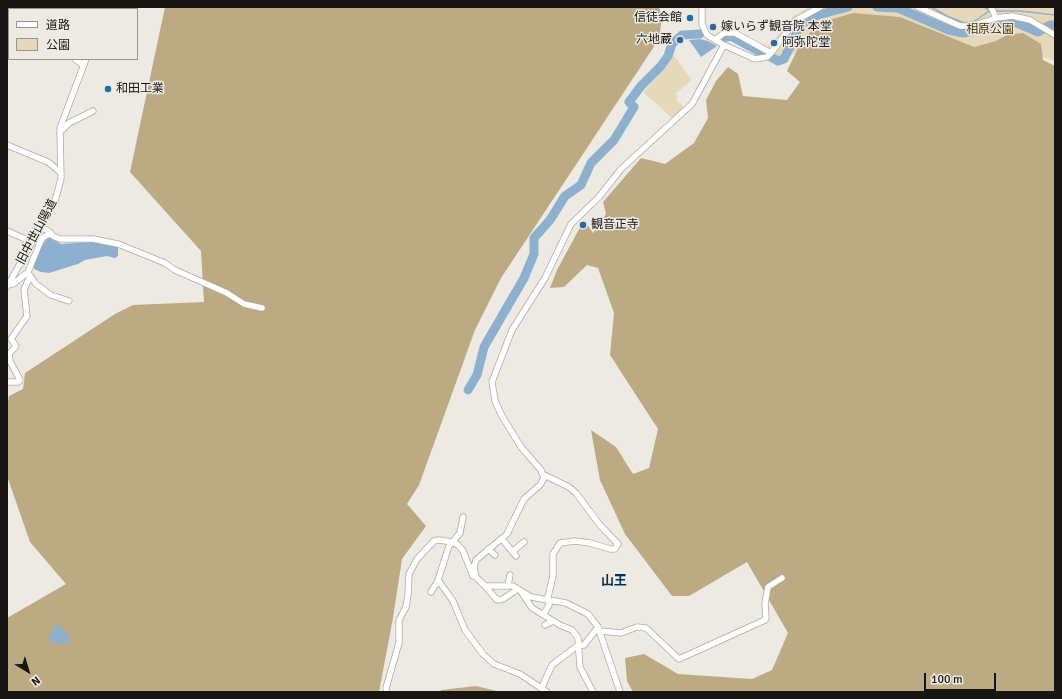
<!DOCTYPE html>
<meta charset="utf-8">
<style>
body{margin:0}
#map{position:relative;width:1062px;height:699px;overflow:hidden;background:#edeae3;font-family:Signika,"Noto Sans JP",sans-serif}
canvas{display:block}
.frame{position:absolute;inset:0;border:8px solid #171614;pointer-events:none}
.legend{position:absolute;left:8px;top:8px;width:130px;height:52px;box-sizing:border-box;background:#edeae3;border:1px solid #979590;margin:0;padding:5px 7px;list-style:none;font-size:12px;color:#171614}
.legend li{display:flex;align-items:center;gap:8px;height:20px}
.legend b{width:20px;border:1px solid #979590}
.north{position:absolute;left:8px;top:651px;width:40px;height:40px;-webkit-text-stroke:3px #edeae3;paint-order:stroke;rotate:142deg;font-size:11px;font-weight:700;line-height:16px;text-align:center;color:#171614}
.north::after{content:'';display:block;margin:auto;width:14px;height:18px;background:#171614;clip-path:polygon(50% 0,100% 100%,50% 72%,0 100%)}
.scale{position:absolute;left:924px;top:673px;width:72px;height:18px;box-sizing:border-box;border:2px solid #171614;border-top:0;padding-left:5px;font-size:12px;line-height:14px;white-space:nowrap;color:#171614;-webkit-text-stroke:3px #edeae3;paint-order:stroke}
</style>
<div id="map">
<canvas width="1062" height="699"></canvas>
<div class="frame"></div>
<ul class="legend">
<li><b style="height:5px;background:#fff"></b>道路</li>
<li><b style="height:11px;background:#e6d9ba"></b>公園</li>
</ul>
<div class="north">N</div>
<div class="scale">100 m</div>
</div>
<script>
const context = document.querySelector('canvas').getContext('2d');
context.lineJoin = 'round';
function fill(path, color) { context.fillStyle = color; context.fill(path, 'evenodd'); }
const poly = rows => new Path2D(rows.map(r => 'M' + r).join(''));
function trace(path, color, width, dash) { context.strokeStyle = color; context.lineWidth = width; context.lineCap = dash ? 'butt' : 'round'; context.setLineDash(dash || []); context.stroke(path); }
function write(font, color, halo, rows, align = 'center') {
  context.font = font + ' Signika,"Noto Sans JP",sans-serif'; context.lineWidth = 3; context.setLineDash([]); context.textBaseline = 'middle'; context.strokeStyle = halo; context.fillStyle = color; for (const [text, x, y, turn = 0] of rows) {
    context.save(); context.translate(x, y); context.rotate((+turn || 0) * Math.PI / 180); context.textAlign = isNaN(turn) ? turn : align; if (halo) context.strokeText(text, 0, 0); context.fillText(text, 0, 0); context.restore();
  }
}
const green = poly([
 [809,7,1055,7,1055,61,1028,51,985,53,836,19,779,66,766,48,781,32,793,16],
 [672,56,676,58,692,80,675,94,678,97,676,99,684,107,672,118,643,92,665,69]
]);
const forest = poly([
 [165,7,659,7,662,17,659,39,501,278,475,330,419,485,407,504,426,526,402,559,393,618,379,692,7,692,7,618,66,584,30,542,7,476,7,407,9,396,23,389,25,373,115,314,133,305,204,302,201,251,130,172],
 [853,13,900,17,974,47,996,41,1007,35,1023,33,1041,44,1043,60,1055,66,1055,692,633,692,627,681,625,658,644,654,678,674,752,679,772,670,788,633,747,562,689,596,672,596,625,534,600,480,591,430,616,447,633,474,649,468,658,429,610,355,614,313,598,268,587,265,564,287,550,288,557,270,584,220,593,233,606,214,603,202,641,158,665,164,694,143,708,118,706,100,716,81,728,67,738,74,743,96,787,100,800,82,787,71,801,42,819,23],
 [476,686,501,692,440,692,441,690]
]);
const water = poly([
 [700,39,708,41,717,46,701,57,689,40],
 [48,237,61,244,91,242,110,244,118,246,118,256,115,258,107,256,85,260,78,264,49,273,41,272,34,269,34,263,40,248],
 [57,623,67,634,70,639,69,643,57,644,48,640]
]);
const stream = poly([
 [931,7,949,17,965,23,975,21,989,11],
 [984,7,990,11],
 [994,11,1020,11,1055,15]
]);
const river = poly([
 [877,7,898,8,949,30,963,33,1009,23,1017,23,1038,32,1050,25,1055,25],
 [720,39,731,36,762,53],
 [771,57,778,61,784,59,800,26,809,19,818,15,848,7],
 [468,390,477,375,484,347,524,278,534,254,534,238,550,220,565,196,581,185,591,163,614,140,634,107,629,102,641,86,661,66,668,56,672,44,682,35,700,34]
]);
const minor = poly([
 [702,7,702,24,707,35,724,45,755,59,767,57,771,53,795,21,820,7],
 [918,7,960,26,972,26,996,18,1012,16,1030,20,1055,35],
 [991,7,996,18],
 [115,9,116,7],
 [7,35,9,36],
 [715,40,724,33,735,33,771,53],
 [75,59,83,65],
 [60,132,69,123,93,111],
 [7,145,48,162,60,172],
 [41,228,47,230,53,236,60,239,93,239,118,244,165,263,175,270,227,293,244,304,262,308],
 [7,231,32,242],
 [28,273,36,284,51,295,69,301],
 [8,284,13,284,28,272,42,238,51,233],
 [7,287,55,201,61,179,60,128,86,59],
 [7,382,18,382,20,380,10,361,9,354,16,346,11,339,27,316,24,290,30,276],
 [463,517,460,533,449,546,438,580,453,601,465,630,483,654,494,664,520,674,547,692],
 [502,539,516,556],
 [488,549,495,555],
 [513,551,524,542],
 [508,585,510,575],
 [485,586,497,600,503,599,518,589],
 [431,592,438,581],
 [522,593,532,608,560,625,572,630,578,638,580,667,593,692],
 [543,615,549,605,548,597,553,576,553,554,560,543,575,541,590,543,610,549,615,549,618,544,600,525,576,493,569,487,544,475],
 [545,625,553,621],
 [600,631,621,633,637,627,646,628,679,659,765,620,766,618,765,604,768,587,782,578],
 [542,687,552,665,577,646,584,645,598,627],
 [387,692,386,688,399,643,399,620,406,607,408,595,409,574,417,559,434,541,439,540,452,542,458,545,463,551,473,576],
 [620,692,598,627,588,614,566,603,531,597,513,586,485,586,476,577,474,566,476,560,507,534,524,499,540,485,544,478,541,470,521,447,502,416,495,401,492,382,512,330,545,278,571,224,599,197,621,169,692,104,724,45]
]);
const markers = [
 [690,18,4,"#296ba1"],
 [713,27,4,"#296ba1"],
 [680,40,4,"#296ba1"],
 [774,43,4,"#296ba1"],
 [108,89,4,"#296ba1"],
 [583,225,4,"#296ba1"]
];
const poiNames = [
 ["信徒会館",682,18,"right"],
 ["嫁いらず観音院 本堂",721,27],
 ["六地蔵",672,40,"right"],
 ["阿弥陀堂",782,43],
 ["和田工業",116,89],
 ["観音正寺",591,225]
];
const parkNames = [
 ["相原公園",990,30]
];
const streetNames = [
 ["旧中世山陽道",37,232,-62]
];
const neighbourhoodNames = [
 ["山王",614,582]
];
fill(green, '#e6d9ba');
fill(forest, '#bcab82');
fill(water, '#8eb0cf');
trace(stream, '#8eb0cf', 1.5);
trace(river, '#8eb0cf', 9);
trace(minor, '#adaaa4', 7);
trace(minor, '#fff', 5.5);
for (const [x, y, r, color] of markers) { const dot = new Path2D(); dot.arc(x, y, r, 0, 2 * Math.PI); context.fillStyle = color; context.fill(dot); trace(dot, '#edeae3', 1.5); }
write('12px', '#171614', '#edeae3', poiNames, 'left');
write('12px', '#4e3c06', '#edeae3', parkNames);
write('12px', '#171614', '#edeae3', streetNames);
write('bold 13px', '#013356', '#edeae3', neighbourhoodNames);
</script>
